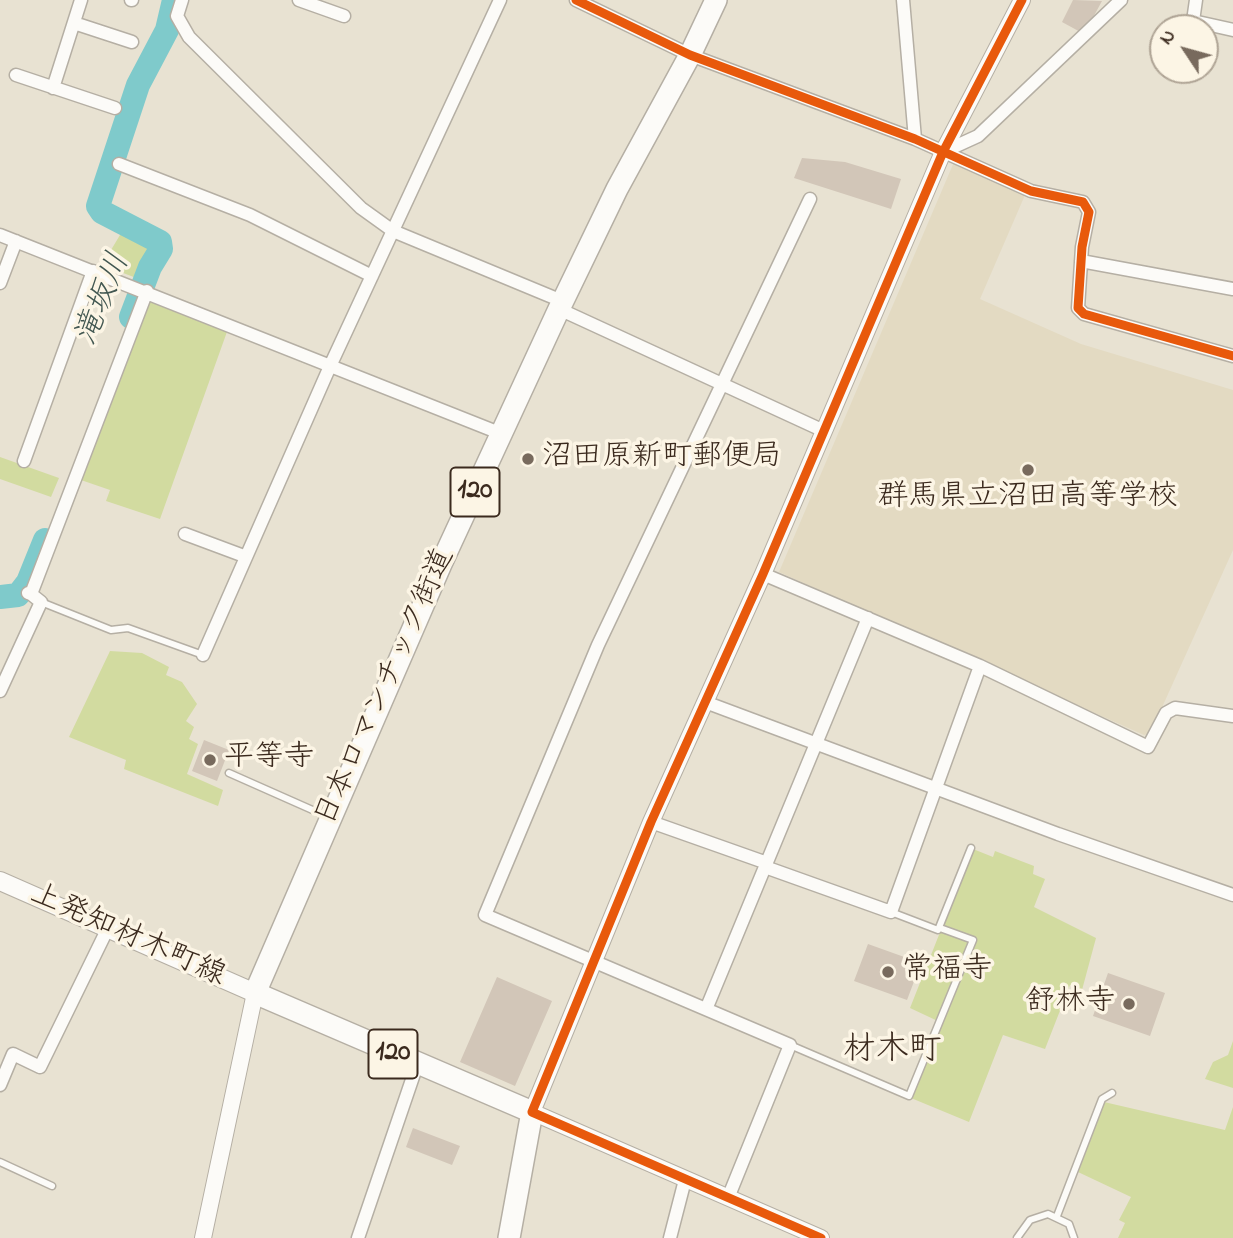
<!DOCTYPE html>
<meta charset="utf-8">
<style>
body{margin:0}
#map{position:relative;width:1233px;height:1238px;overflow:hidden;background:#e8e2d2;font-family:"Indie Flower",sans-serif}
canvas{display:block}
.north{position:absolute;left:1149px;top:14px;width:70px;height:70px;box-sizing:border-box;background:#fcf5e5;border:2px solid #afa495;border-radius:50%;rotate:306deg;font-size:19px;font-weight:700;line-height:28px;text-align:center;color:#3b2a1e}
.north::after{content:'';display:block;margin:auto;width:24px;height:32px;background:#786a5d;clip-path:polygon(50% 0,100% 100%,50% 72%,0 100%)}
</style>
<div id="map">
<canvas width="1233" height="1238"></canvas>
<div class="north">N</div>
</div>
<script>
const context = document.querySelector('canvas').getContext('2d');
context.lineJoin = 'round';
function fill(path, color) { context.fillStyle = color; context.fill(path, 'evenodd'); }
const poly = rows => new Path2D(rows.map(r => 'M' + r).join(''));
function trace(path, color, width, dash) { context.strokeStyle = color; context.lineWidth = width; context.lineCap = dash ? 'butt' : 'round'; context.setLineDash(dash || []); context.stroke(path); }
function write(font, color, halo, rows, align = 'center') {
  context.font = font + ' "Indie Flower","Klee One",sans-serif'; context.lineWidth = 7; context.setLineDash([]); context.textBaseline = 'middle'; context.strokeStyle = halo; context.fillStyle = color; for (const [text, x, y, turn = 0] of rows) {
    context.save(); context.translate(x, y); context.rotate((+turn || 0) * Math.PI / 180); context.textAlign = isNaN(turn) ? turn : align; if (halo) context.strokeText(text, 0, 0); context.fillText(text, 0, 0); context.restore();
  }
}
const built = poly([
 [954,162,1025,195,980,299,1081,344,1233,390,1233,550,1150,734,1144,735,779,572]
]);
const green = poly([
 [123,230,154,246,139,279,102,265],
 [150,297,228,329,160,519,106,501,110,490,78,479],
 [0,457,59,478,51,497,0,479],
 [110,651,142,653,169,667,166,675,182,682,197,704,186,721,194,727,189,739,198,744,187,774,223,790,218,806,124,769,126,760,69,737],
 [973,849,993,857,995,851,1034,866,1033,874,1045,879,1034,907,1096,938,1082,990,1070,985,1045,1049,1003,1035,969,1122,911,1098,942,1023,910,1008],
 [1233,1041,1233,1088,1205,1079,1213,1062,1228,1055],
 [1104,1102,1225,1130,1233,1107,1233,1238,1118,1238,1125,1223,1119,1220,1131,1197,1078,1172]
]);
const river = poly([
 [131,317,150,267,161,249,160,242,102,212,98,206,138,85,167,30,174,0],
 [0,597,18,595,28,582,45,540]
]);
const building = poly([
 [1073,0,1102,1,1084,34,1062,22],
 [802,158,845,162,901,179,891,209,794,178],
 [204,740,229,750,217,781,192,771],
 [868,944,921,963,907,1000,854,981],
 [1108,973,1165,993,1150,1036,1093,1016],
 [497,977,552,1001,515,1086,460,1062],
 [413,1128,460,1146,452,1165,406,1147]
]);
const service = poly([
 [41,602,111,630,128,628,203,655],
 [229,773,326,816],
 [891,912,938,930,971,848],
 [790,1045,909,1096,973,940,940,928],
 [0,1162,52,1186],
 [1057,1216,1102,1099,1112,1093],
 [1017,1238,1030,1220,1048,1214,1069,1224,1074,1238]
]);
const minor = poly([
 [131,0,132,0],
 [182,0,177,16,189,37,361,208,393,231,562,301],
 [299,0,344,16],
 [576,0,690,55,915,139,1031,191,1083,202,1089,212,1082,247,1078,308,1084,314,1233,356],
 [903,0,915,139],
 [1196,0,1193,21,1233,30],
 [74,23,132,42],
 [16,75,115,108],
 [53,88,81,0],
 [943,152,978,136,1121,0],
 [119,164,250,215,372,276],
 [0,235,502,434],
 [1081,261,1233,289],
 [0,283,16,241],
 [559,309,824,431],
 [24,461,93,271],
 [185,534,244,556],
 [763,574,980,666,1148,747,1166,713,1175,708,1233,716],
 [28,593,31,594,147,291],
 [203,655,331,364,500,0],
 [0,691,41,602,31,594],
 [705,702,1058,834,1233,895],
 [651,822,767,863],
 [765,867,891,912,980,666],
 [707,1007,868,618],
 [0,1085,13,1054,40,1067,108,928],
 [728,1198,790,1045,485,915,598,645,810,199],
 [358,1238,417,1065],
 [670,1238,685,1180]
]);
const tertiary = poly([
 [203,1238,255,993],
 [821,1238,532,1112,651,822,763,574,943,152,1022,0]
]);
const secondary = poly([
 [0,881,255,993]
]);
const trunk = poly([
 [509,1238,532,1112,255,993,441,564,559,309,617,189,690,55,716,0]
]);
const cycleway = poly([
 [576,0,690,55,915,139,1031,191,1083,202,1089,212,1082,247,1078,308,1084,314,1233,356],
 [821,1238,532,1112,651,822,763,574,943,152,1022,0]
]);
const markers = [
 [528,459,7,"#786a5d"],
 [1028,470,7,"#786a5d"],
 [210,760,7,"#786a5d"],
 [888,972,7,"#786a5d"],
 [1129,1004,7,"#786a5d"]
];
const shields = [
 [475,492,49],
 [393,1054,49]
];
const shieldNames = [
 ["120",475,492],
 ["120",393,1054]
];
const poiNames = [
 ["沼田原新町郵便局",542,459],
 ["群馬県立沼田高等学校",1028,499,"center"],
 ["平等寺",224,760],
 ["常福寺",902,972],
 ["舒林寺",1115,1004,"right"]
];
const streetNames = [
 ["日本ロマンチック街道",387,688,-66],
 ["上発知材木町線",127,937,24]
];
const waterNames = [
 ["滝坂川",105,300,-68]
];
const quarterNames = [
 ["材木町",892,1053]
];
fill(built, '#e3dac2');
fill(green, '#d2dba0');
trace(river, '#7fcacb', 24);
fill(building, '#d2c6b8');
trace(service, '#b5afa4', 9);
trace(minor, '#b5afa4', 15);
trace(tertiary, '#b5afa4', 18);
trace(secondary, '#b5afa4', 20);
trace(trunk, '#b5afa4', 24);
trace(service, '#fcfbf8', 6);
trace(minor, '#fcfbf8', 12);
trace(tertiary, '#fcfbf8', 16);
trace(secondary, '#fcfbf8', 18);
trace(trunk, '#fcfbf8', 21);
trace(cycleway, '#e8590c', 9);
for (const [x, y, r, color] of markers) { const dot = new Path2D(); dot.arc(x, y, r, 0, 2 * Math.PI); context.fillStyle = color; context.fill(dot); trace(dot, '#fcf5e5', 2.5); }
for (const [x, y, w] of shields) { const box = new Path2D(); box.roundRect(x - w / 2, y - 24.5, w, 49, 5); context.fillStyle = '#fcf5e5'; context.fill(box); trace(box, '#3b2a1e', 2); }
write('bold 28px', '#3b2a1e', null, shieldNames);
write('30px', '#3b2a1e', '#fcf5e5', poiNames, 'left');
write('30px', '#3b2a1e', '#fcf5e5', streetNames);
write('italic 32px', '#425751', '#fcf5e5', waterNames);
write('33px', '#3b2a1e', '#fcf5e5', quarterNames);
</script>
